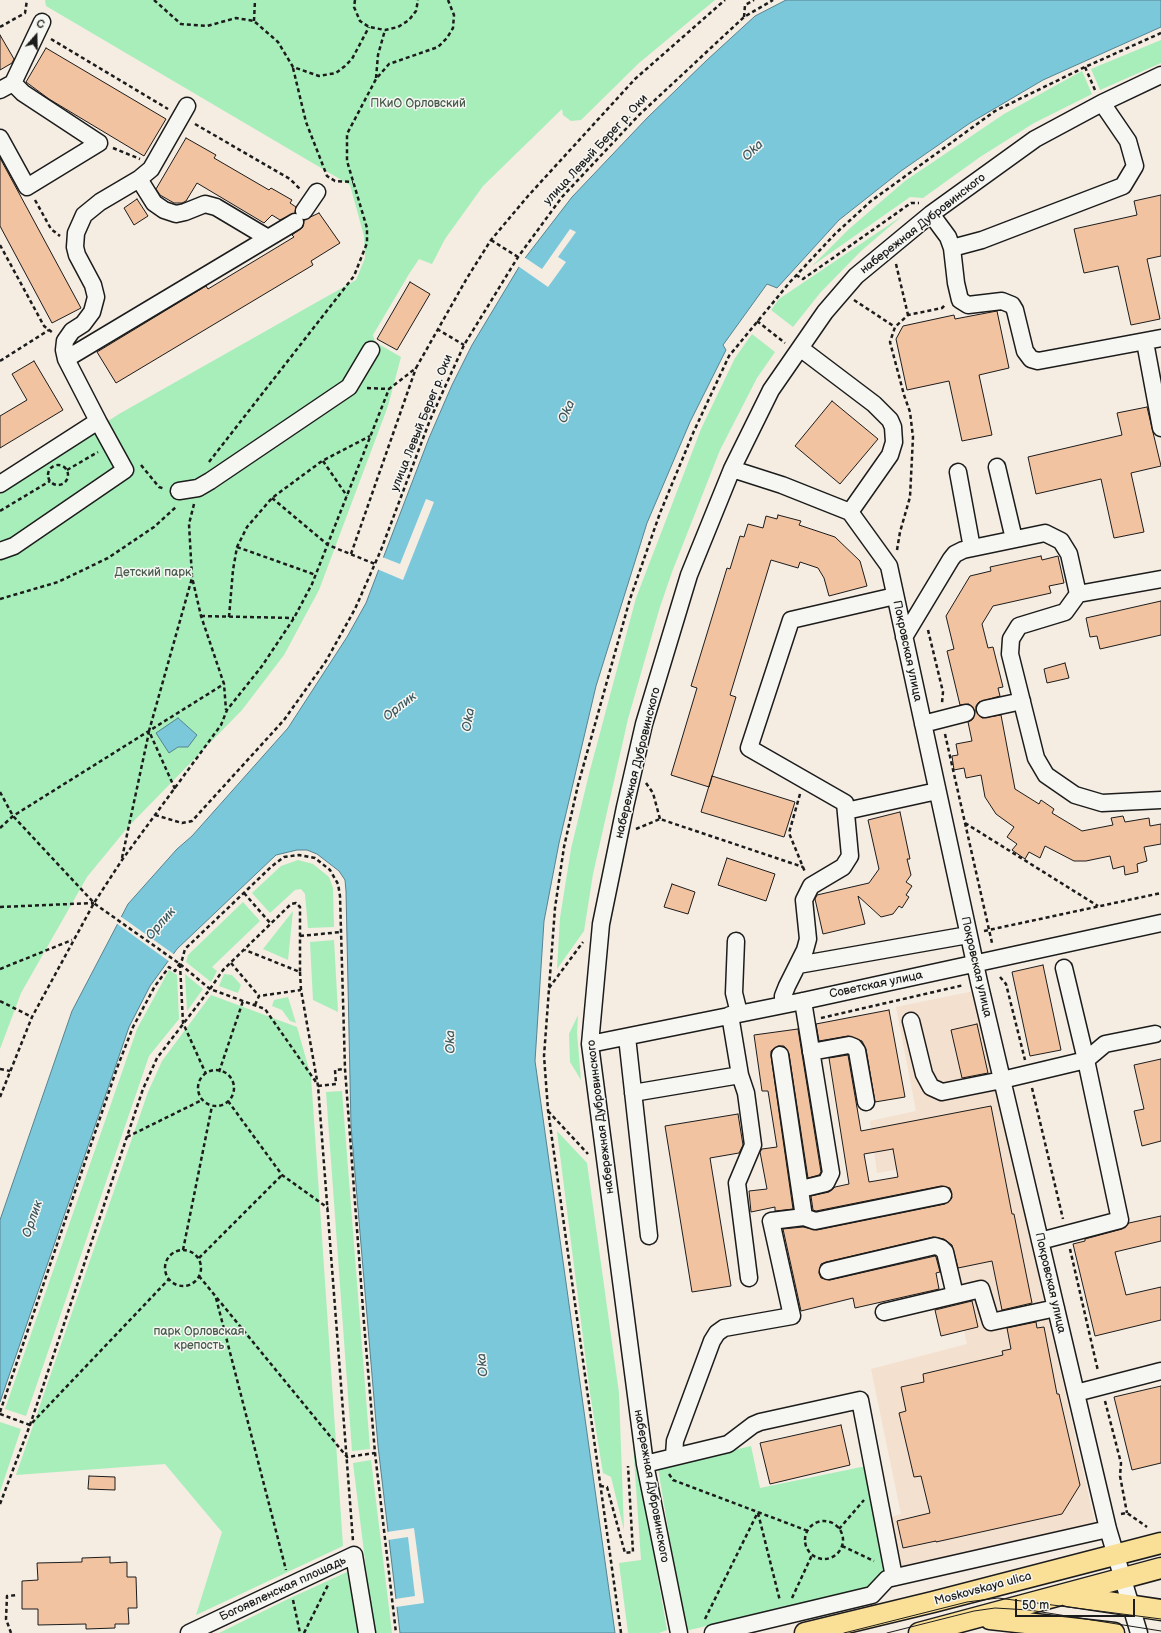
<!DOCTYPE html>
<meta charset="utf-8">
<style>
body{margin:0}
#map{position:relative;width:1161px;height:1633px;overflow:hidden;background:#f5ece2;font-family:"Balsamiq Sans",sans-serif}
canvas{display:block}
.north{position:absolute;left:16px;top:16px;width:40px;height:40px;-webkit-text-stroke:3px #f6f6f2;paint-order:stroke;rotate:20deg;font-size:11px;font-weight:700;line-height:16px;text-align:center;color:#1c1c1c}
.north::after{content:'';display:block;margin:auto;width:14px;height:18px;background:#1c1c1c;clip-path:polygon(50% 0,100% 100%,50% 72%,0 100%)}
.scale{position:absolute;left:1015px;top:1599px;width:120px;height:18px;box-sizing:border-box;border:2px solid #1c1c1c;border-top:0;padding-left:5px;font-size:12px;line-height:14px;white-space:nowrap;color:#1c1c1c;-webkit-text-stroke:3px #f6f6f2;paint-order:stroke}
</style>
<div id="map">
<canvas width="1161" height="1633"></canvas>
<div class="north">С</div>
<div class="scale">50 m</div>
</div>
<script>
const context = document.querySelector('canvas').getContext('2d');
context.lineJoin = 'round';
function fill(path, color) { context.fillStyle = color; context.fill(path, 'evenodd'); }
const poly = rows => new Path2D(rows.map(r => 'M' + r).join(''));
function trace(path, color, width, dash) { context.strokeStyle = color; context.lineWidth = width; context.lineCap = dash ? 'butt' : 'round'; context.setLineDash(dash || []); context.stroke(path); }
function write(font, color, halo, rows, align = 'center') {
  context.font = font + ' "Balsamiq Sans",sans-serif'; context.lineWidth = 3; context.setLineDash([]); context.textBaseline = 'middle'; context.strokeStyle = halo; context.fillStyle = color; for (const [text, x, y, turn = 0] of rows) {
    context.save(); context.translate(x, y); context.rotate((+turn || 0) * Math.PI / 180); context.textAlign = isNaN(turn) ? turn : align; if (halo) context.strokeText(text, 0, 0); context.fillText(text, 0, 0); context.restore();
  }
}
const built = poly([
 [974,991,1098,1537,902,1581,890,1517,901,1514,871,1369,967,1344,928,1164,877,1173,870,1121,916,1111,896,1007]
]);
const green = poly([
 [45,0,715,0,639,63,581,120,571,121,563,115,562,109,483,186,445,239,432,264,419,259,409,274,373,335,375,342,401,357,388,406,319,590,284,655,242,710,128,827,87,877,21,993,0,1049,0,490,119,414,356,280,365,258,364,236,350,185,46,6],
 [1161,40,1161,63,1100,90,1091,69],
 [1082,71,1092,94,1034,123,980,157,923,198,910,197,812,266,849,229,905,181,1004,114],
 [902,216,861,251,820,293,793,327,771,310,779,299],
 [752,334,775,352,757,378,720,450,672,572,659,610,628,719,593,874,584,931,557,969,560,918,571,849,589,774,636,598,701,429,735,358],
 [298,860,313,864,329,877,333,888,334,927,308,928,305,894,301,889,295,890,270,913,252,893,281,866],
 [243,902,260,921,212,967,217,971,211,982,186,962,188,955],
 [293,911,288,960,263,949],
 [334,940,338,1012,313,1000,310,942],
 [169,970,177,975,179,1019,149,1056,26,1416,5,1409,137,1029],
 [185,974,203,989,187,1011],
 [224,974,232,975,241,985,238,993,219,986],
 [211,995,297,1027,311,1076,343,1546,196,1615,222,1532,165,1464,16,1475,148,1092,162,1061],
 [288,997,296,1023,290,1021,282,1010,272,1006,274,1000],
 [578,1015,577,1033,581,1080,570,1062,569,1034],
 [342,1091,370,1449,352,1451,326,1092],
 [557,1131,587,1163,619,1393,624,1530,611,1477,603,1473,590,1393],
 [0,1422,21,1429,0,1492],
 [632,1429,667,1630,659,1633,628,1633,619,1563,641,1560],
 [751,1446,760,1488,871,1465,887,1552,882,1573,866,1589,685,1631,658,1468],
 [371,1460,392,1633,374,1633,353,1463],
 [347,1572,358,1633,219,1633,286,1600]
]);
const water = poly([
 [786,0,1161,0,1161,27,1043,80,970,123,901,171,839,220,777,288,767,284,723,345,726,350,690,422,647,523,596,686,559,843,544,921,535,1061,615,1633,400,1633,378,1446,351,1126,346,891,345,880,339,871,317,854,307,850,297,850,276,855,177,949,150,986,129,1027,0,1402,0,1220,72,1011,128,904,177,849,192,836,288,728,347,637,366,603,429,438,452,385,472,345,522,262,572,197,648,117,707,60,755,16,786,0],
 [178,718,197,735,188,747,178,747,169,753,156,733,178,718]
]);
const pier = poly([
 [570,229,576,232,558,257,566,262,548,287,518,266,524,257,542,269],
 [426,499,434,502,403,580,377,569,382,557,400,564],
 [120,916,175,955,170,962,116,923],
 [414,1528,424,1603,396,1607,395,1599,415,1596,408,1537,388,1540,387,1532]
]);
const building = poly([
 [0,35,14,59,12,63,0,70,0,35],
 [46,48,166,119,144,156,49,99,26,82,46,48],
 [186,138,216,155,214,158,269,190,271,188,292,200,290,203,296,207,295,213,280,220,272,215,264,223,197,183,186,201,182,203,174,203,160,195,156,189,186,138],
 [0,158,81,308,52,323,0,226,0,158],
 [1161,195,1161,256,1147,259,1160,319,1131,325,1118,266,1084,273,1074,229,1137,215,1134,201,1161,195],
 [137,199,148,216,134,225,124,208,137,199],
 [319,213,340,243,311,261,313,265,116,383,97,352,206,286,208,289,294,237,292,235,303,227,304,220,319,213],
 [410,282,430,294,397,350,377,339,410,282],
 [997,311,1009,368,979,375,992,435,962,441,949,381,907,390,896,339,903,326,954,315,955,319,997,311],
 [34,361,63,410,0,448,0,416,27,400,12,374,34,361],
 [832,401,878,439,840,484,795,446,832,401],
 [1147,407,1161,466,1131,473,1144,532,1114,538,1101,479,1036,494,1028,457,1122,435,1117,413,1147,407],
 [778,515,801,521,799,525,835,537,860,561,867,586,829,596,824,578,818,568,800,562,798,568,771,560,730,695,736,697,709,787,671,775,697,688,691,686,727,568,730,569,740,536,744,537,748,524,763,528,766,516,777,519,778,515],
 [1041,556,1042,560,1058,556,1064,583,1049,586,1051,593,993,606,982,624,988,648,993,647,1003,687,998,688,1000,696,979,702,976,706,976,711,982,718,1001,715,1015,789,1039,804,1041,800,1054,809,1052,813,1082,831,1113,825,1111,818,1123,816,1125,822,1149,818,1150,826,1161,824,1161,844,1144,847,1147,861,1137,864,1138,872,1125,875,1124,866,1113,869,1110,856,1086,861,1074,861,1045,846,1040,858,1029,852,1025,859,1012,850,1017,844,1007,837,1014,827,996,814,985,797,981,775,966,778,964,768,954,770,952,756,958,755,956,744,972,741,968,722,973,719,975,711,969,704,960,705,947,651,954,649,946,616,970,576,991,571,990,567,1041,556],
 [1161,601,1161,635,1100,649,1097,636,1090,637,1086,618,1161,601],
 [1065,663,1069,678,1047,683,1044,669,1065,663],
 [712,776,795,802,784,837,701,812,712,776],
 [900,812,910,859,907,859,911,875,906,882,912,886,906,895,909,897,902,908,899,906,893,914,881,917,858,896,865,924,823,934,815,899,817,895,869,883,879,869,868,820,900,812],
 [727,858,775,874,766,901,718,885,727,858],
 [672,884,695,892,688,914,664,907,672,884],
 [1043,965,1061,1050,1030,1056,1012,972,1043,965],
 [889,1010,905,1097,875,1102,866,1049,862,1041,848,1036,819,1041,816,1024,889,1010],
 [977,1024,988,1073,962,1078,951,1030,977,1024],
 [798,1029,821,1172,819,1175,808,1178,789,1054,784,1046,778,1046,771,1051,771,1056,793,1209,775,1211,775,1207,751,1212,749,1191,767,1189,760,1152,762,1149,777,1147,768,1091,762,1091,754,1035,798,1029],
 [848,1055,861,1131,991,1106,1012,1214,1014,1214,1032,1303,1002,1310,992,1261,958,1268,952,1245,944,1239,933,1237,826,1262,821,1264,819,1273,821,1278,830,1280,935,1256,936,1257,940,1272,936,1273,939,1289,855,1308,853,1298,801,1311,783,1229,803,1227,817,1230,945,1204,952,1198,950,1188,941,1186,816,1211,813,1210,811,1196,829,1192,835,1187,849,1184,829,1058,848,1055],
 [893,1149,898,1177,869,1182,864,1154,893,1149],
 [1161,1059,1161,1141,1142,1146,1134,1111,1144,1109,1134,1065,1161,1059],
 [738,1114,743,1145,739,1153,710,1158,731,1286,692,1292,665,1126,738,1114],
 [1161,1216,1161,1241,1115,1252,1126,1295,1161,1287,1161,1320,1095,1336,1073,1244,1085,1241,1085,1239,1122,1229,1129,1223,1161,1216],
 [972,1301,978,1327,941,1336,935,1310,972,1301],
 [1036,1322,1037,1328,1044,1327,1057,1394,1059,1394,1080,1485,1062,1514,936,1542,936,1541,903,1548,897,1521,930,1513,921,1476,914,1477,899,1413,906,1411,901,1387,924,1382,923,1374,1003,1355,1002,1351,1011,1349,1007,1328,1036,1322],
 [1161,1386,1161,1463,1132,1470,1114,1397,1161,1386],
 [841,1425,850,1465,770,1484,760,1443,841,1425],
 [89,1476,115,1477,115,1490,88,1489,89,1476],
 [110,1557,110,1563,127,1562,127,1577,136,1577,137,1608,128,1608,129,1624,115,1624,115,1628,86,1629,86,1624,38,1625,38,1609,22,1609,22,1581,38,1580,37,1563,82,1562,82,1558,110,1557]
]);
const path = poly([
 [154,0,181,24,207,26,236,18,254,21,278,42,293,67,319,76,336,73,345,66,352,59,369,27],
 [355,0,354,7,360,21,369,27,385,30,398,27,409,20,416,11,418,0],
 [744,17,745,5,754,0],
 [254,21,255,0],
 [0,27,25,13,27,0],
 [51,39,168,109],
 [1085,67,1095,90],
 [293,68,306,122,327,176,335,181,353,182],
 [376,78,378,55,385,30],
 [195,124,290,179,301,190],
 [113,148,140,159],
 [35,200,51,229,60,236],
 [491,240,518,257],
 [0,245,44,326,53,333],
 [896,264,908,315],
 [796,275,803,279,911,203,919,203],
 [854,300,895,327],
 [757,321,785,343],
 [437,329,464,345],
 [0,361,49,330],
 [367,388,389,389],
 [323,461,347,496],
 [209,462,354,276,367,243,367,228,347,161,347,134,376,79,389,64,438,47,447,38,453,28,454,15,448,0],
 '48 475a10 10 0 1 1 20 0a10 10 0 1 1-20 0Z',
 [141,465,159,487,165,489],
 [67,470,98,452],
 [272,498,328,545,375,564],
 [194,504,189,524,192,577,201,616,224,684,226,710],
 [0,511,50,481],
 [237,547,316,575],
 [897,550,900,532,910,497,913,437,910,412,904,395,890,342,895,327,908,315,942,308,945,305],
 [351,554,416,368],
 [0,599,58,582,108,558,154,527,176,507],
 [201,616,294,618],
 [229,617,233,570,237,547,247,527,272,498,322,461,370,436],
 [928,630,943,692,942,703],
 [945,734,992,943],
 [646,783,653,793,660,819],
 [175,789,149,731,192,578],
 [0,792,13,816,95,904,180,964,210,989,265,1009,318,1085],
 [800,794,789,833,805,872],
 [155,815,182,823,192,821,284,720,326,661,355,609,381,550,430,420,464,345,518,257,562,197,639,115,744,17,773,0],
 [965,823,1098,906],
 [0,828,13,816,224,684],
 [636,829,660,819,803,867],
 [122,858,149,732],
 [244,893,271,924],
 [0,907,94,903],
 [984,931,1161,893],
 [300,936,341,932],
 [231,963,259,996],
 [180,964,183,1023,206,1074],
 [0,969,72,940],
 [300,972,301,990,318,1086,353,1541],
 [1000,977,1006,984,1025,1060],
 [549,988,583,942],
 [0,1001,32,1017],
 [255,1005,259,996,301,990],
 [821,1018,964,985],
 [0,1069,10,1071],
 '198 1088a18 18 0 1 1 36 0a18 18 0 1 1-36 0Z',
 [219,1072,243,1001],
 [318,1086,336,1084,335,1070,345,1069],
 [1032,1088,1063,1219],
 [0,1097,32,1017,94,903,122,860,221,725,227,710,262,666,294,618,312,584,389,389,416,368,467,278,491,240,528,196,635,79,725,0],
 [228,1101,282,1175,328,1208],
 [548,1111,588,1154],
 [127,1137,202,1100],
 [1070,1249,1098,1371],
 [183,1250,212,1106],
 '165 1268a18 18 0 1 1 36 0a18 18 0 1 1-36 0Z',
 [199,1258,282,1175],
 [199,1276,347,1457,375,1453],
 [216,1298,286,1570],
 [1105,1401,1121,1463,1120,1476,1127,1513],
 [0,1412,117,1068,133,1027,155,986,169,967,175,971,182,960,185,949,272,866,284,857,299,855,315,858,330,870,338,884,340,896,345,1069,364,1323,375,1453,396,1633],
 [0,1414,30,1425,169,1279],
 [669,1474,673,1480,808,1531],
 [600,1486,607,1487,625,1553,633,1552,628,1466],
 [0,1504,30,1425,143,1089,157,1058,210,989,223,970,291,904,296,903,300,907,300,972,245,950],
 [758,1513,780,1601],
 [1121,1514,1127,1513,1147,1527],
 '805 1540a19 19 0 1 1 38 0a19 19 0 1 1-38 0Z',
 [839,1529,864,1500],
 [842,1546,874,1561],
 [792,1598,812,1555],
 [293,1600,300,1633],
 [705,1619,758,1512],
 [11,1633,6,1619,7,1596,18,1595],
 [304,1633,328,1585],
 [621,1633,548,1110,544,1056,555,908,564,847,578,785,630,599,660,513,694,431,729,356,790,282,835,234,871,201,995,111,1085,67,1161,33]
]);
const minor = poly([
 [0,90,13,83,42,22],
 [0,138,27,187,99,143,23,93,13,83],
 [139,179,154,203,164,210,176,214,185,212,205,204,216,207,268,238],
 [304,211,317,192],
 [931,214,948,237,952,248,982,240,1123,186,1135,166,1128,141,1102,103],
 [952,248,956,283,960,300,968,305,1002,301,1012,305,1015,310,1025,351,1031,359,1038,361,1161,338],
 [1145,342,1161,428],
 [800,348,874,404,890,420,893,427,894,442,890,455,850,512],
 [66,359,295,222],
 [997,467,1014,539],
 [732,469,782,485,850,512,889,566,979,982,1108,1529,1139,1633],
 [958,472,972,548],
 [0,484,98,421,66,359,64,350,65,341,72,331,83,324,92,312,96,297,93,285,77,255,75,247,76,233,84,215,100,202,139,179,151,169,187,106],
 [179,491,198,488,210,481,349,387,371,350],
 [0,551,14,546,125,470,98,421],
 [1078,594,1065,612,1019,626,1011,639,1010,654,1036,758,1046,775,1075,795,1102,803,1161,800],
 [904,637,951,559,955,554,963,550,1045,533,1061,541,1069,554,1078,594,1161,579],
 [985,709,1022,701],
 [923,724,966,713],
 [846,811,937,791],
 [736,941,734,993,739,1013],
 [798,965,968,935],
 [783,1004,783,996,787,986,805,950,808,939,804,900,811,886,843,867,850,856,845,803,749,748,791,620,895,596],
 [730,1015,740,1075,746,1093,753,1145,737,1183,749,1278],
 [911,1021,924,1074,931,1087,942,1092,1002,1080,1086,1060,1064,968],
 [627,1037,649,1236],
 [590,1044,803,1001,1161,923],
 [811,1052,849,1045,854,1047,857,1051,866,1102],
 [780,1055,804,1217],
 [633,1093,740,1075],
 [801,1189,826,1183,831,1173,803,1001],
 [1040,1241,1120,1220,1086,1060,1105,1044,1155,1034],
 [828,1271,935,1246,941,1248,945,1252,955,1295],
 [884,1312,981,1289,991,1322,1056,1308],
 [1076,1393,1161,1371],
 [674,1456,675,1441,712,1341,717,1333,724,1328,792,1316,771,1221,804,1217,815,1221,943,1195],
 [645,1464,728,1444,753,1425,760,1422,860,1400,894,1577],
 [189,1633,354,1555,367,1633],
 [679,1633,645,1464,590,1044,601,924,625,807,644,724,689,575,732,469,771,390,825,312,856,276,931,214,1035,139,1102,103,1161,75],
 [713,1633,872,1595,887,1579,1108,1529]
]);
const major = poly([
 [1068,1596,1161,1610],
 [990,1619,1114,1633],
 [805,1633,933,1602,1161,1543],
 [919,1633,1161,1568]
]);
const tram = poly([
 [844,1633,967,1602,998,1598,1161,1619],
 [887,1633,974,1611,995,1608,1029,1610,1161,1631]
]);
const parkNames = [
 ["ПКиО Орловский",418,104],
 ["Детский парк",153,573],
 ["парк Орловская",199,1332],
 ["крепость",199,1346]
];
const streetNames = [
 ["улица Левый Берег р. Оки",596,150,-47],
 ["набережная Дубровинского",923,224,-38],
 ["улица Левый Берег р. Оки",422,423,-68],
 ["Покровская улица",907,651,78],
 ["набережная Дубровинского",638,763,-76],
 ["Покровская улица",976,967,77],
 ["Советская улица",876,985,-12],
 ["набережная Дубровинского",601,1117,-97],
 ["Покровская улица",1050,1283,77],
 ["набережная Дубровинского",651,1486,80],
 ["Богоявленская площадь",283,1589,-25],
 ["Moskovskaya ulica",983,1589,-15]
];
const waterNames = [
 ["Oka",753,151,-44],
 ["Oka",567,412,-66],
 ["Орлик",400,707,-38],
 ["Oka",469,720,-81],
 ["Орлик",161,924,-49],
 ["Oka",451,1042,-91],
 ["Орлик",33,1219,-71],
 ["Oka",483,1365,-96]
];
fill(built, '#f4e0ce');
fill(green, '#a7eeba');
fill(water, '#7cc8db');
trace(water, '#56838f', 1);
fill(pier, '#f5ece2');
fill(building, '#f1c3a1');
trace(building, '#1c1c1c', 1);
trace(minor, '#1c1c1c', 19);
trace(major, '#1c1c1c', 23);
trace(path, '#1c1c1c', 2.5, [4, 3]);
trace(minor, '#f6f6f2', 16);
trace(major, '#fadf96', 20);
trace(tram, '#1c1c1c', 1);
write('12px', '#465b4b', '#f6f6f2', parkNames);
write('12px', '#1c1c1c', '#f6f6f2', streetNames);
write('italic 13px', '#3e585f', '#f6f6f2', waterNames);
</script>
